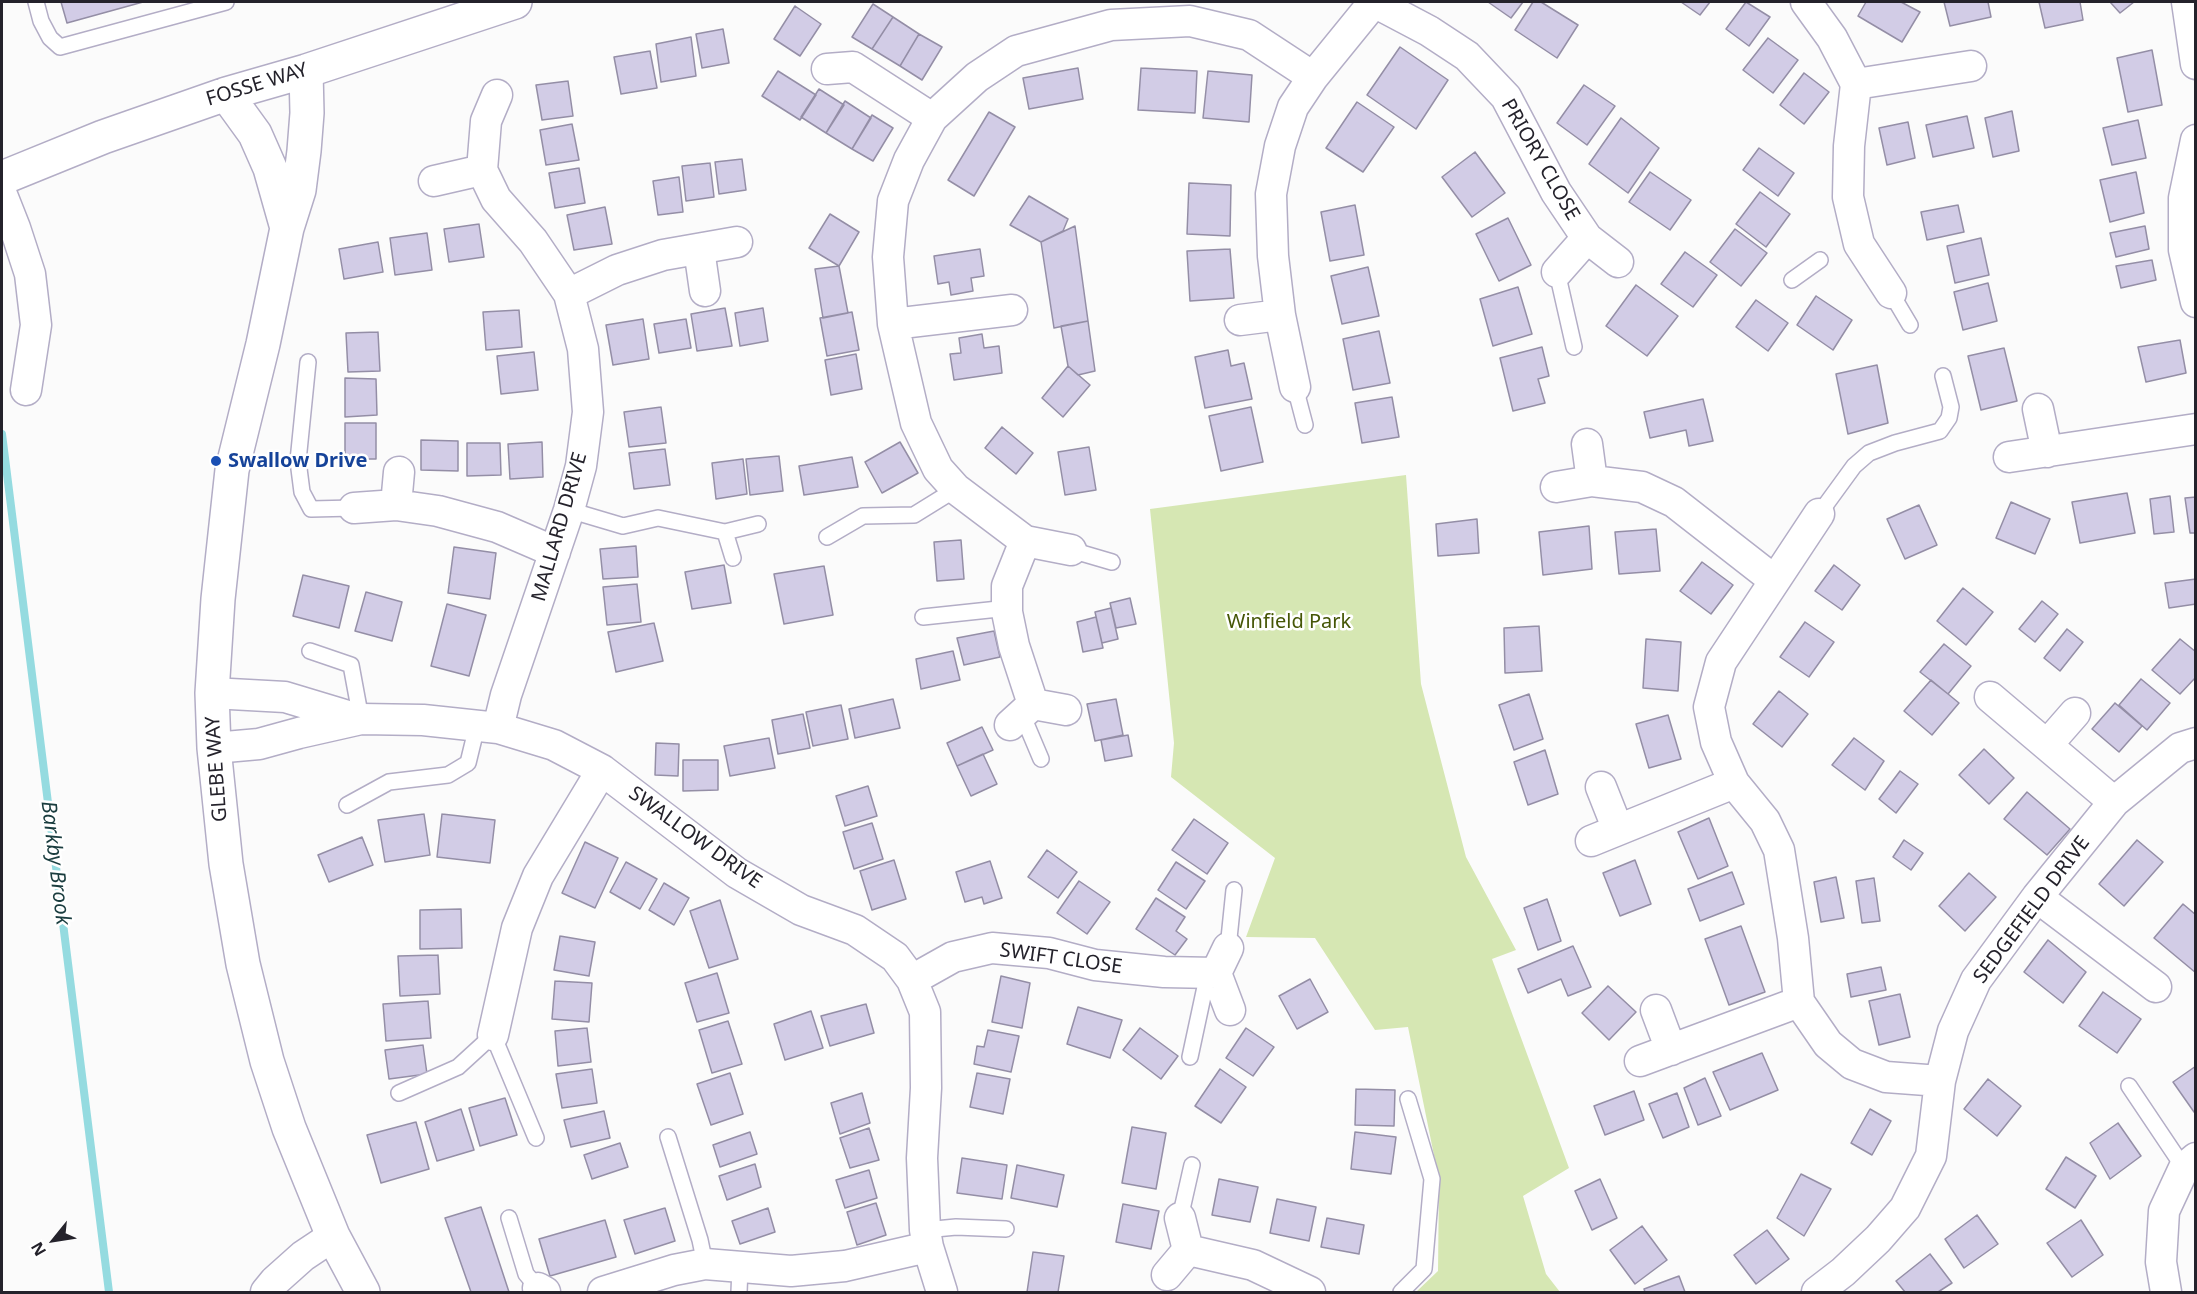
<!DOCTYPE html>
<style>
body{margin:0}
#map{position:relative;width:2197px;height:1294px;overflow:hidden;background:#fbfbfb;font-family:"Noto Sans",sans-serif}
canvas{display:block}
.frame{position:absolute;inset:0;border:3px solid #24222b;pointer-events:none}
.north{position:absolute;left:24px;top:1210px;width:60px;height:60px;-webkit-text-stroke:4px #fff;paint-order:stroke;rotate:240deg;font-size:16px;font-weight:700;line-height:24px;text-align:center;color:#24222b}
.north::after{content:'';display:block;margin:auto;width:21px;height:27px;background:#24222b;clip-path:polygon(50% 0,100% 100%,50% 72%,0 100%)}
</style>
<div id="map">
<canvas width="2197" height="1294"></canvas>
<div class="frame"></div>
<div class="north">N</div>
</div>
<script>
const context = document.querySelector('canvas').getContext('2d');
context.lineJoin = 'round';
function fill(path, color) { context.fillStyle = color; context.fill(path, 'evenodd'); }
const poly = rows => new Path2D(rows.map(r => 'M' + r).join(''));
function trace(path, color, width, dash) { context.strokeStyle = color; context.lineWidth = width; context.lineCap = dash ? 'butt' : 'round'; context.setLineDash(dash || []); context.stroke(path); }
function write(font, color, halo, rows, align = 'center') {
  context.font = font + ' "Noto Sans",sans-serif'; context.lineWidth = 5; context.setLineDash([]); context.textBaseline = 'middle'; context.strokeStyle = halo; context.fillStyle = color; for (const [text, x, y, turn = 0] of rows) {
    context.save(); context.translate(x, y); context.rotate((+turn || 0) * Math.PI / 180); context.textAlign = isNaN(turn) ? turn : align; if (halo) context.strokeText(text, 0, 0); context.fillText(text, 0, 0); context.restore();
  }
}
const green = poly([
 [1406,475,1421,684,1466,857,1516,950,1492,959,1569,1168,1523,1196,1546,1274,1560,1292,1416,1292,1438,1271,1439,1180,1408,1027,1375,1030,1315,938,1246,937,1275,858,1171,777,1174,743,1150,509]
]);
const stream = poly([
 [2,434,109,1292]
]);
const building = poly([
 [61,2,143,2,67,23,61,2],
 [1488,2,1523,2,1511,18,1488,2],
 [1533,2,1541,2,1578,25,1557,58,1515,30,1533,2],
 [1681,2,1710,2,1700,15,1681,2],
 [1746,2,1770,17,1749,46,1726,29,1746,2],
 [1866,2,1901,2,1920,12,1902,42,1858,16,1866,2],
 [1944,2,1988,2,1991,17,1950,26,1944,2],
 [2039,2,2080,2,2083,20,2045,28,2039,2],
 [2110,2,2134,2,2120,13,2110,2],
 [873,4,893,17,872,49,852,37,873,4],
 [795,6,821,24,800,56,774,39,795,6],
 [893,17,919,34,900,66,872,49,893,17],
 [723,29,729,63,702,68,696,34,723,29],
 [919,34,942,47,922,80,900,66,919,34],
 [691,37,696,76,661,82,656,44,691,37],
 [1768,38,1798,60,1773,93,1743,70,1768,38],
 [1400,47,1448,80,1416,129,1367,95,1400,47],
 [2152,50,2162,105,2128,112,2117,58,2152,50],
 [650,51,657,88,621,94,614,57,650,51],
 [1078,68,1083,99,1029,109,1023,78,1078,68],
 [1141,68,1197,71,1195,113,1138,110,1141,68],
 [778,71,816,95,800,120,762,96,778,71],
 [1208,71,1252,75,1249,122,1203,118,1208,71],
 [1804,73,1829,92,1804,124,1780,105,1804,73],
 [568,81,573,116,542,120,536,85,568,81],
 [1584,85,1615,106,1587,145,1557,123,1584,85],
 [819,89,844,105,826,133,801,117,819,89],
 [845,101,871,118,852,149,826,133,845,101],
 [1357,102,1394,127,1363,172,1326,148,1357,102],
 [2012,111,2019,151,1993,157,1985,118,2012,111],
 [989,112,1015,127,974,196,948,180,989,112],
 [872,115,893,128,873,161,852,149,872,115],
 [1967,116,1974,148,1933,157,1926,125,1967,116],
 [1621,118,1659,148,1628,193,1589,164,1621,118],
 [2138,120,2146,158,2112,165,2103,128,2138,120],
 [1908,122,1915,158,1887,165,1879,128,1908,122],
 [572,124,579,160,546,165,540,130,572,124],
 [1759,148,1794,173,1778,196,1743,170,1759,148],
 [1475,152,1505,193,1472,217,1442,177,1475,152],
 [742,159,746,190,719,194,715,162,742,159],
 [710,163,714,197,686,201,682,166,710,163],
 [579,168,585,203,555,208,549,173,579,168],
 [1650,172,1691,200,1670,230,1629,202,1650,172],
 [2136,172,2144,213,2110,222,2100,180,2136,172],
 [679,177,683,212,658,215,653,181,679,177],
 [1189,183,1231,185,1230,236,1187,234,1189,183],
 [1760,192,1790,214,1766,247,1736,224,1760,192],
 [1029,196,1068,219,1063,231,1041,242,1010,225,1029,196],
 [1355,205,1364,255,1330,261,1321,212,1355,205],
 [1958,205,1964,232,1927,240,1921,212,1958,205],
 [605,207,612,244,574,250,567,215,605,207],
 [830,214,859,232,839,266,809,248,830,214],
 [1508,218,1531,265,1499,281,1476,234,1508,218],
 [479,224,484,257,449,262,444,229,479,224],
 [1075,226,1088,321,1054,328,1041,242,1075,226],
 [2145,226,2149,249,2116,257,2110,233,2145,226],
 [1735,229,1767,253,1741,286,1710,262,1735,229],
 [427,233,432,270,395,275,390,238,427,233],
 [1981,238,1989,275,1955,283,1947,246,1981,238],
 [378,242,383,272,344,279,339,249,378,242],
 [980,249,984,276,971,278,973,291,951,295,949,282,938,284,934,256,980,249],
 [1230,249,1234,298,1190,301,1187,251,1230,249],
 [1685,252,1717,275,1693,307,1661,284,1685,252],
 [2152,260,2156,280,2121,288,2116,266,2152,260],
 [839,266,848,313,823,318,815,269,839,266],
 [1368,267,1379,316,1342,324,1331,276,1368,267],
 [1988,283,1997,321,1963,330,1954,292,1988,283],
 [1636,285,1678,316,1647,356,1606,326,1636,285],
 [1518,287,1532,334,1493,346,1480,299,1518,287],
 [1816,296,1852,320,1833,350,1797,325,1816,296],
 [1756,300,1788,323,1768,351,1736,327,1756,300],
 [725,308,732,346,697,351,691,314,725,308],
 [763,308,768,341,740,346,735,313,763,308],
 [519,310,522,347,486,350,483,312,519,310],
 [852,312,859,350,827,356,820,318,852,312],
 [643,319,649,359,613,365,606,325,643,319],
 [686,319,691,348,659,353,654,324,686,319],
 [1088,321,1095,371,1078,375,1068,366,1061,326,1088,321],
 [1379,331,1390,383,1353,390,1343,339,1379,331],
 [378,332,380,371,348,372,346,333,378,332],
 [982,334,984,348,999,346,1002,373,954,380,950,354,961,353,959,338,982,334],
 [2180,340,2186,373,2146,382,2138,347,2180,340],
 [1542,347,1549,376,1538,379,1545,403,1513,411,1500,358,1542,347],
 [2004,348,2017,401,1981,410,1968,356,2004,348],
 [1228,350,1231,366,1244,363,1252,399,1205,408,1195,357,1228,350],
 [534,352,538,390,501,394,497,356,534,352],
 [856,354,862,389,831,395,825,360,856,354],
 [1877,365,1888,423,1848,434,1836,374,1877,365],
 [1068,366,1090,385,1063,417,1042,398,1068,366],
 [345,378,376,379,377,415,345,417,345,378],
 [1392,397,1399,437,1362,443,1355,403,1392,397],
 [1703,399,1713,441,1689,446,1686,430,1650,438,1644,412,1703,399],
 [661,407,666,443,629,447,624,412,661,407],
 [1251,407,1263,462,1221,471,1209,416,1251,407],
 [345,423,376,423,376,459,345,459,345,423],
 [1002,427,1033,453,1016,474,985,448,1002,427],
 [421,440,458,441,458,471,421,470,421,440],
 [542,442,543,477,510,479,508,444,542,442],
 [900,442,918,473,882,493,865,462,900,442],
 [467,443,500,443,501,475,467,476,467,443],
 [1089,447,1096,490,1065,495,1058,452,1089,447],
 [665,449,670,485,634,489,629,453,665,449],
 [779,456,783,491,750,495,746,459,779,456],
 [852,457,858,487,804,495,799,466,852,457],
 [743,459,747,494,716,499,712,463,743,459],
 [2127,493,2135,533,2080,543,2072,502,2127,493],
 [2170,496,2174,532,2154,534,2150,499,2170,496],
 [2196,497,2196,533,2190,533,2185,498,2196,497],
 [2011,502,2050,519,2035,554,1996,538,2011,502],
 [1919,505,1937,545,1905,559,1887,519,1919,505],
 [1477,519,1479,553,1438,556,1436,524,1477,519],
 [1589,526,1592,569,1543,575,1539,532,1589,526],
 [1656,529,1660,571,1619,574,1615,532,1656,529],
 [961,540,964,579,937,581,934,542,961,540],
 [636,546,638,577,603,579,600,549,636,546],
 [454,547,496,553,490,599,448,593,454,547],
 [1702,562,1733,585,1711,614,1680,591,1702,562],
 [724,565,731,603,692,609,685,572,724,565],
 [1834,565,1860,585,1842,610,1815,591,1834,565],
 [824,566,833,615,784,624,774,574,824,566],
 [303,575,349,586,339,628,293,616,303,575],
 [2196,579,2196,604,2169,608,2165,583,2196,579],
 [637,584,641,622,607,625,603,587,637,584],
 [1963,588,1993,612,1966,645,1937,621,1963,588],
 [366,592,402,602,392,641,355,631,366,592],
 [1130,598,1136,624,1116,628,1110,603,1130,598],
 [2042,601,2058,614,2035,642,2019,629,2042,601],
 [447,604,486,615,469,676,431,666,447,604],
 [1111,608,1118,639,1102,643,1095,612,1111,608],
 [1096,617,1103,648,1083,652,1077,622,1096,617],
 [1805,622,1834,642,1809,677,1780,657,1805,622],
 [654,623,663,661,616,672,608,632,654,623],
 [1539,626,1542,671,1505,673,1504,628,1539,626],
 [2067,629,2083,642,2060,671,2044,658,2067,629],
 [994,631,1000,657,964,665,957,638,994,631],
 [1646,639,1681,642,1678,691,1643,688,1646,639],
 [2180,639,2196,652,2196,677,2180,694,2152,670,2180,639],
 [1944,644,1971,666,1948,694,1920,672,1944,644],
 [953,651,960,680,921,689,916,659,953,651],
 [2141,679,2170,703,2147,730,2119,705,2141,679],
 [1931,680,1959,703,1932,735,1904,711,1931,680],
 [1779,691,1808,714,1782,747,1753,724,1779,691],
 [1529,694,1543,739,1514,750,1499,705,1529,694],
 [893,699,900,728,855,738,849,709,893,699],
 [1116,699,1123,735,1095,741,1087,704,1116,699],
 [2115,703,2142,726,2119,752,2092,729,2115,703],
 [841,705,848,739,813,746,806,712,841,705],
 [803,714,810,748,778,754,772,720,803,714],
 [1668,715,1681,759,1649,768,1636,724,1668,715],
 [982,727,993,750,957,766,947,743,982,727],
 [1128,735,1132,756,1105,761,1101,740,1128,735],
 [769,738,775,768,730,776,724,746,769,738],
 [1854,738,1884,761,1865,790,1832,765,1854,738],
 [656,743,679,744,678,776,655,775,656,743],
 [1984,749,2014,778,1989,804,1959,775,1984,749],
 [1545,750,1558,794,1528,805,1514,762,1545,750],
 [983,754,997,784,971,796,957,766,983,754],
 [683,760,718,760,718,790,683,791,683,760],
 [1900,771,1918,784,1896,813,1879,799,1900,771],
 [868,786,877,816,845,826,836,796,868,786],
 [2027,792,2070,829,2047,855,2004,819,2027,792],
 [424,814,430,855,385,862,378,820,424,814],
 [442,814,495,820,490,863,437,857,442,814],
 [1709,818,1728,866,1698,879,1678,832,1709,818],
 [1194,819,1228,843,1207,874,1172,850,1194,819],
 [872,823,883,859,854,869,843,832,872,823],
 [362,837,373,865,329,882,318,855,362,837],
 [1904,840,1923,853,1911,870,1893,857,1904,840],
 [2137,840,2163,862,2124,906,2099,884,2137,840],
 [585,842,618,858,595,908,562,893,585,842],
 [1047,850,1077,872,1058,898,1028,877,1047,850],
 [894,860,906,899,872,910,860,871,894,860],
 [1635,860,1651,904,1620,916,1603,873,1635,860],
 [990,861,1002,898,984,904,982,897,965,902,956,872,990,861],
 [626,862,657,879,640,909,610,892,626,862],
 [1176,862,1205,881,1186,909,1158,890,1176,862],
 [1732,872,1744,904,1700,921,1688,889,1732,872],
 [1969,873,1996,897,1965,931,1939,906,1969,873],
 [1836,877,1844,918,1821,922,1814,882,1836,877],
 [1874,878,1880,921,1862,923,1856,881,1874,878],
 [1079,881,1110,902,1087,934,1057,913,1079,881],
 [664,883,689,898,674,925,649,910,664,883],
 [1156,898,1185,917,1176,931,1187,939,1175,955,1136,929,1156,898],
 [1547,899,1561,941,1538,950,1524,908,1547,899],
 [720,900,738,959,709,968,690,911,720,900],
 [2183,904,2196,915,2196,973,2154,938,2183,904],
 [461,909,462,948,420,949,420,910,461,909],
 [1741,926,1765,992,1729,1005,1705,939,1741,926],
 [560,936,595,942,589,976,554,970,560,936],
 [2048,940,2086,972,2063,1003,2024,972,2048,940],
 [1573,946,1591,987,1568,996,1561,979,1528,993,1518,969,1573,946],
 [438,955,440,994,400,996,398,956,438,955],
 [1881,967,1886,990,1851,997,1847,974,1881,967],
 [717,973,729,1013,697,1022,685,983,717,973],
 [1001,976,1030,983,1022,1028,992,1022,1001,976],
 [1310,979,1328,1012,1297,1029,1279,996,1310,979],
 [555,981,592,983,589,1022,552,1019,555,981],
 [1608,986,1636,1012,1609,1040,1582,1013,1608,986],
 [2103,992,2141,1019,2117,1053,2079,1026,2103,992],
 [1900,994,1910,1037,1879,1045,1869,1001,1900,994],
 [428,1001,431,1038,386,1041,383,1004,428,1001],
 [866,1004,874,1033,830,1046,821,1016,866,1004],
 [1078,1007,1122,1020,1110,1058,1067,1044,1078,1007],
 [811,1011,823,1048,785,1060,774,1024,811,1011],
 [728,1021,742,1064,712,1073,699,1030,728,1021],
 [587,1028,591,1062,558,1066,555,1031,587,1028],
 [1140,1028,1178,1056,1161,1079,1123,1050,1140,1028],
 [1246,1028,1274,1047,1253,1076,1226,1058,1246,1028],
 [988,1030,1019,1036,1011,1072,974,1064,977,1046,984,1047,988,1030],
 [423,1045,427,1074,389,1079,385,1050,423,1045],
 [1762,1053,1778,1090,1730,1110,1713,1072,1762,1053],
 [2196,1066,2196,1111,2194,1112,2173,1082,2196,1066],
 [592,1069,597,1103,562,1108,556,1074,592,1069],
 [1220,1069,1246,1087,1221,1123,1195,1106,1220,1069],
 [730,1073,743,1114,711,1125,697,1084,730,1073],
 [977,1073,1010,1079,1003,1114,970,1107,977,1073],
 [1705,1078,1721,1116,1698,1125,1684,1088,1705,1078],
 [1988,1079,2021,1106,1997,1136,1964,1109,1988,1079],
 [1356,1089,1395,1090,1394,1126,1355,1125,1356,1089],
 [1634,1091,1644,1120,1605,1135,1594,1106,1634,1091],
 [862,1093,870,1123,840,1134,831,1103,862,1093],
 [1677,1093,1689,1127,1663,1138,1649,1104,1677,1093],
 [505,1098,517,1135,480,1146,469,1108,505,1098],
 [461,1109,474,1150,437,1161,425,1122,461,1109],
 [1870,1109,1891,1121,1872,1155,1851,1143,1870,1109],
 [604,1111,610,1138,571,1147,564,1120,604,1111],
 [416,1122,429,1169,381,1183,367,1135,416,1122],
 [2118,1123,2141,1156,2110,1179,2090,1143,2118,1123],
 [1132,1127,1166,1133,1156,1189,1122,1183,1132,1127],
 [869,1128,879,1160,850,1168,840,1138,869,1128],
 [750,1132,757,1154,720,1167,713,1145,750,1132],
 [1355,1132,1396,1137,1391,1174,1351,1169,1355,1132],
 [620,1143,628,1167,592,1179,584,1155,620,1143],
 [2066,1157,2096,1176,2075,1208,2046,1189,2066,1157],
 [962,1158,1007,1165,1002,1199,957,1193,962,1158],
 [755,1164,761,1187,727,1200,719,1176,755,1164],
 [1017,1165,1064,1175,1057,1207,1011,1198,1017,1165],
 [869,1170,877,1198,845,1208,836,1180,869,1170],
 [1801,1174,1831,1189,1804,1236,1777,1218,1801,1174],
 [1219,1179,1258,1187,1250,1222,1212,1215,1219,1179],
 [1600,1179,1617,1218,1592,1230,1575,1191,1600,1179],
 [1277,1199,1316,1207,1309,1241,1270,1233,1277,1199],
 [876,1203,886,1235,857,1245,847,1212,876,1203],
 [1123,1204,1159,1211,1151,1249,1116,1242,1123,1204],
 [481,1207,509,1292,471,1292,445,1218,481,1207],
 [665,1208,675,1241,635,1254,624,1220,665,1208],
 [768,1208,775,1232,740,1244,732,1221,768,1208],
 [1977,1215,1998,1244,1964,1268,1945,1239,1977,1215],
 [1327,1218,1364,1225,1359,1254,1321,1247,1327,1218],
 [605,1220,616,1257,550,1276,539,1239,605,1220],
 [2081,1220,2103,1255,2072,1277,2047,1243,2081,1220],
 [1642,1226,1667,1260,1635,1284,1610,1250,1642,1226],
 [1767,1230,1789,1259,1756,1284,1734,1255,1767,1230],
 [1033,1252,1064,1256,1058,1292,1027,1292,1033,1252],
 [1930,1254,1952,1283,1938,1292,1905,1292,1896,1281,1930,1254],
 [1679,1276,1685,1292,1645,1292,1644,1289,1679,1276]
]);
const service = poly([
 [36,2,41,21,50,38,60,47,226,2],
 [1557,272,1574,347],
 [1792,280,1820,260],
 [1891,293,1910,325],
 [308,362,298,461,302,492,311,509,354,508],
 [1295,387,1305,425],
 [569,510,623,526,658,518,725,532,758,524],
 [1819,514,1854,466,1869,453,1895,443,1940,431,1949,418,1951,407,1943,376],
 [725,532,733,558],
 [827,537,863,516,914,515,956,489],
 [1071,550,1112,562],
 [923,617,1008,608],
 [310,651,351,665,361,719],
 [1022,714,1041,759],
 [347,805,389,782,448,775,468,763,477,726],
 [1228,948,1234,890],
 [1190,1057,1208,973],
 [2129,1086,2184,1168],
 [399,1093,458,1067,493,1035,536,1138],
 [668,1137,700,1240,705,1264],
 [509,1218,526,1274,538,1288],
 [1180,1218,1192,1165],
 [925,1230,956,1227,1006,1229],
 [739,1292,740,1268],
 [1401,1292,1424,1269,1432,1179,1408,1099]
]);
const minor = poly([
 [1374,2,1429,31,1467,56,1506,97,1556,192,1587,238,1618,262],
 [1806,2,1832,38,1856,84,1849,146,1848,197,1859,244,1891,293],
 [2187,2,2196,64],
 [827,69,853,67,932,118],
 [1856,84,1971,66],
 [497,95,486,121,482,170,496,199,533,241,569,294,583,349,588,412,581,466,569,510,506,695,498,728],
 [2196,140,2184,198,2184,250,2196,302],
 [434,181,482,170],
 [2,195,15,228,30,274,36,325,26,390],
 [699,249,705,291],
 [1557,272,1587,238],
 [569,294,617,270,663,255,737,242],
 [1240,320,1280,315],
 [893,324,1012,310],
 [1295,387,1280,315,1273,256,1271,194,1280,146,1293,107,1313,77,1374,2],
 [2038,409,2047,452],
 [1587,444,1592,481],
 [2009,457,2196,429],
 [1556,487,1592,481,1642,487,1674,502,1774,580],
 [396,505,399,472],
 [354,508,396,505,438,511,497,527,555,552],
 [1819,514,1721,662,1709,707,1716,742,1734,783,1765,821,1779,850,1793,938,1799,1002,1828,1044,1852,1064,1886,1077,1940,1081],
 [1025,541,1007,586,1007,612,1014,646,1033,704],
 [1071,550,1025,541,956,489,938,469,916,423,893,324,888,257,893,201,909,160,932,118,977,77,1016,51,1111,25,1190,21,1249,35,1313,77],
 [212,693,285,697,358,719],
 [1990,697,2114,802],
 [1010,725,1033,704,1066,710],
 [2047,745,2075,713],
 [214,748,259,744,299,733,361,719,423,720,498,728,554,745,602,770,737,873,801,910,855,930,895,957,912,980,925,1012,926,1088,922,1158,925,1230,928,1247,942,1292],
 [1601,787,1618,830],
 [1591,841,1734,783],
 [2037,897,2156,987],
 [1228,948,1216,973,1230,1010],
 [912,980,953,957,992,948,1049,953,1095,965,1164,972,1216,973],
 [1656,1010,1671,1050],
 [493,1035,517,928,538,876,602,770],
 [1640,1061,1799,1002],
 [1188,1250,1253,1265,1310,1292],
 [1167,1275,1188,1250,1180,1218],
 [538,1288,545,1292],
 [266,1292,275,1281,303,1256,333,1236],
 [603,1292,674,1270,705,1264,791,1271,845,1266,928,1247],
 [1817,1292,1843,1272,1878,1239,1905,1208,1931,1156,1940,1081,1953,1031,1976,980,2037,897,2114,802,2180,748,2196,743],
 [2166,1292,2161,1262,2164,1211,2184,1168,2196,1158]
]);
const tertiary = poly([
 [306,71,307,113,304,151,299,190,287,228,263,344,232,470,218,599,212,693,214,748,226,864,243,964,267,1061,289,1128,333,1236,363,1292],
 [226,94,255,134,270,168,287,228],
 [2,178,103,137,226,94,306,71,515,2]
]);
const markers = [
 [216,461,6,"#1a4fb4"]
];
const streetNames = [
 ["FOSSE WAY",257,85,-17],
 ["PRIORY CLOSE",1540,160,60],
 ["MALLARD DRIVE",560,527,-74],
 ["GLEBE WAY",217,769,-94],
 ["SWALLOW DRIVE",695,838,36],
 ["SEDGEFIELD DRIVE",2032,910,-53],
 ["SWIFT CLOSE",1061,959,8]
];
const transitNames = [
 ["Swallow Drive",228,461]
];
const parkNames = [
 ["Winfield Park",1289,622]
];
const waterNames = [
 ["Barkby Brook",55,863,83]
];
fill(green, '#d6e7b3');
trace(stream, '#95dbe0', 8);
fill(building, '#d2cce6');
trace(building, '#948ea6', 1.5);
trace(service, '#b3adc6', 18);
trace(minor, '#b3adc6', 33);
trace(tertiary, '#b3adc6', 36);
trace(service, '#fff', 15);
trace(minor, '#fff', 30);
trace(tertiary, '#fff', 33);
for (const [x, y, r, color] of markers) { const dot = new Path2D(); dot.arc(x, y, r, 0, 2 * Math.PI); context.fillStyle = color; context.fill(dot); trace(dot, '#fff', 2); }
write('20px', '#24222b', '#fff', streetNames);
write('bold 20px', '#164399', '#fff', transitNames, 'left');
write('20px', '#455606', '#fff', parkNames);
write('italic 21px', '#1a3d3f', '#fff', waterNames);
</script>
